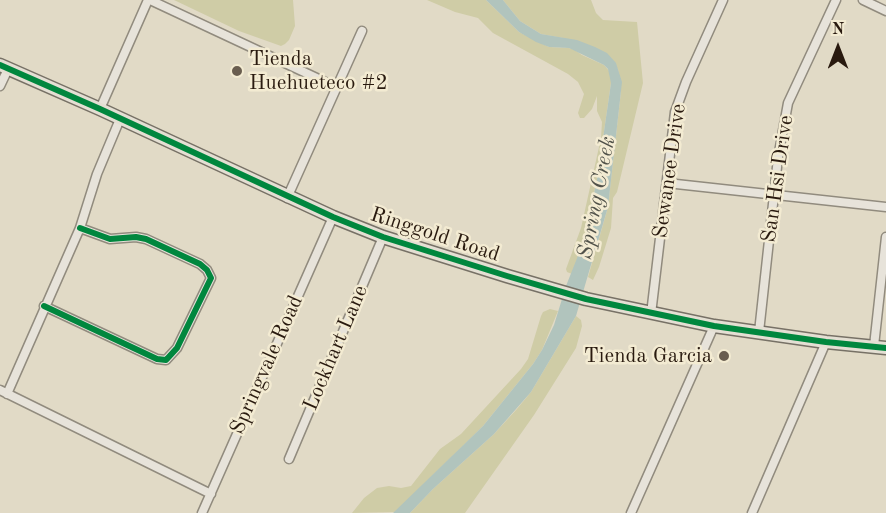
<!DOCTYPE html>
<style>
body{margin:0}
#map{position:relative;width:886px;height:513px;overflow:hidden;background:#e1dac6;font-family:"Old Standard TT",serif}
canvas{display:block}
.north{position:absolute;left:808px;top:18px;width:60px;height:60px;-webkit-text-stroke:4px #f3ebd2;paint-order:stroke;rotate:0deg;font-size:16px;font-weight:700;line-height:24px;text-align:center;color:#291a0f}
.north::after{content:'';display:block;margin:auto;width:21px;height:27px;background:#291a0f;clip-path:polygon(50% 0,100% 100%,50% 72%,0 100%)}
</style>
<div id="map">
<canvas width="886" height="513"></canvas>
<div class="north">N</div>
</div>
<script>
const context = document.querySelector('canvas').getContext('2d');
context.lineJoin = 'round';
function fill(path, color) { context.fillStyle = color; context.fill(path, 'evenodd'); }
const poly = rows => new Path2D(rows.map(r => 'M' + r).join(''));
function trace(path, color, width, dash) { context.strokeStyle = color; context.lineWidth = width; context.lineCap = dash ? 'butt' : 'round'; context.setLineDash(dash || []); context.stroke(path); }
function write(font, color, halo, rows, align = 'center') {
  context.font = font + ' "Old Standard TT",serif'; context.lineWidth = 5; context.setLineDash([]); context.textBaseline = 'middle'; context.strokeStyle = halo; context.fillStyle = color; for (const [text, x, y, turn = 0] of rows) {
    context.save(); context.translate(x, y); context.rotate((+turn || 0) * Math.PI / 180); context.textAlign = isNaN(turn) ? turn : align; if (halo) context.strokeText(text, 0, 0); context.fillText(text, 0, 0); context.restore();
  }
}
const green = poly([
 [174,0,293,0,295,26,289,40,285,44,281,46,239,31],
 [427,0,486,0,519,32,549,47,569,48,575,50,582,55,604,65,611,73,611,83,597,180,583,243,572,274,567,272,566,269,581,228,601,138,602,122,597,111,597,96,592,109,584,118,580,118,578,113,584,94,578,82,568,74,493,33,478,18,455,12],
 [503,0,591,0,596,13,603,20,637,22,643,83,617,192,613,198,611,228,599,267,593,280,588,277,608,207,611,180,621,91,618,69,563,38,541,34,520,21],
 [550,309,558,311,542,350,533,364,483,426,396,512,352,513,364,498,377,488,389,486,401,488,411,486,440,449,461,434,521,369,528,359,541,316,543,312],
 [576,316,581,320,582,326,576,348,534,415,465,513,410,513,433,489,494,434,516,410,531,392]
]);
const water = poly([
 [486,0,503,0,520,21,541,34,577,40,595,47,607,53,616,63,622,82,621,91,608,207,576,316,531,392,494,434,433,489,410,513,393,513,483,426,533,364,542,350,554,325,566,286,583,243,597,180,611,83,608,69,604,65,569,48,549,47,536,42,519,32]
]);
const minor = poly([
 [150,0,336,87],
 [863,0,886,11],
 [0,86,8,69],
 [100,109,148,0],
 [667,183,886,207],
 [287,198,362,31],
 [44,306,157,359,166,360,177,348,211,278,207,270,200,264,146,239,136,237,110,239,80,228],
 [651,314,675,112,686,82,723,0],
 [759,332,778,158,788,103,836,0],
 [874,346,886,237],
 [0,390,211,494],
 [7,394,80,228,97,174,120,119],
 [289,459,383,237],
 [202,513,333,217],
 [631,513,714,326],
 [752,513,826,342]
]);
const primary = poly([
 [0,65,100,109,333,217,383,237,507,276,586,299,714,326,826,342,886,348]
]);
const cycleway = poly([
 [0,65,100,109,333,217,383,237,507,276,586,299,714,326,826,342,886,348],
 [44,306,157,359,166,360,177,348,211,278,207,270,200,264,146,239,136,237,110,239,80,228]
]);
const markers = [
 [237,71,6,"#695d4f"],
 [724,356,6,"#695d4f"]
];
const poiNames = [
 ["Tienda",249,59],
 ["Huehueteco #2",249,83],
 ["Tienda Garcia",712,356,"right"]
];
const streetNames = [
 ["Sewanee Drive",670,171,-82],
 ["San Hsi Drive",778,179,-82],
 ["Ringgold Road",435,235,18],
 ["Lockhart Lane",336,348,-67],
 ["Springvale Road",267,365,-66]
];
const waterNames = [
 ["Spring Creek",597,198,-79]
];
fill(green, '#cfcca6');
fill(water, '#b1c4bd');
trace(minor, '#918b7e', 11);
trace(primary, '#777166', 15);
trace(minor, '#e7e3da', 8);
trace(primary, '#e4dfd3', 12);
trace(cycleway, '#00873e', 6);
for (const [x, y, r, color] of markers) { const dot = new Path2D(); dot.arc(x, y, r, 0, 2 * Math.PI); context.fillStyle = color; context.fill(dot); trace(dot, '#f3ebd2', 2); }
write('21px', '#291a0f', '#f3ebd2', poiNames, 'left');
write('21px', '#291a0f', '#f3ebd2', streetNames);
write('italic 22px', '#51524a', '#f3ebd2', waterNames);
</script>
